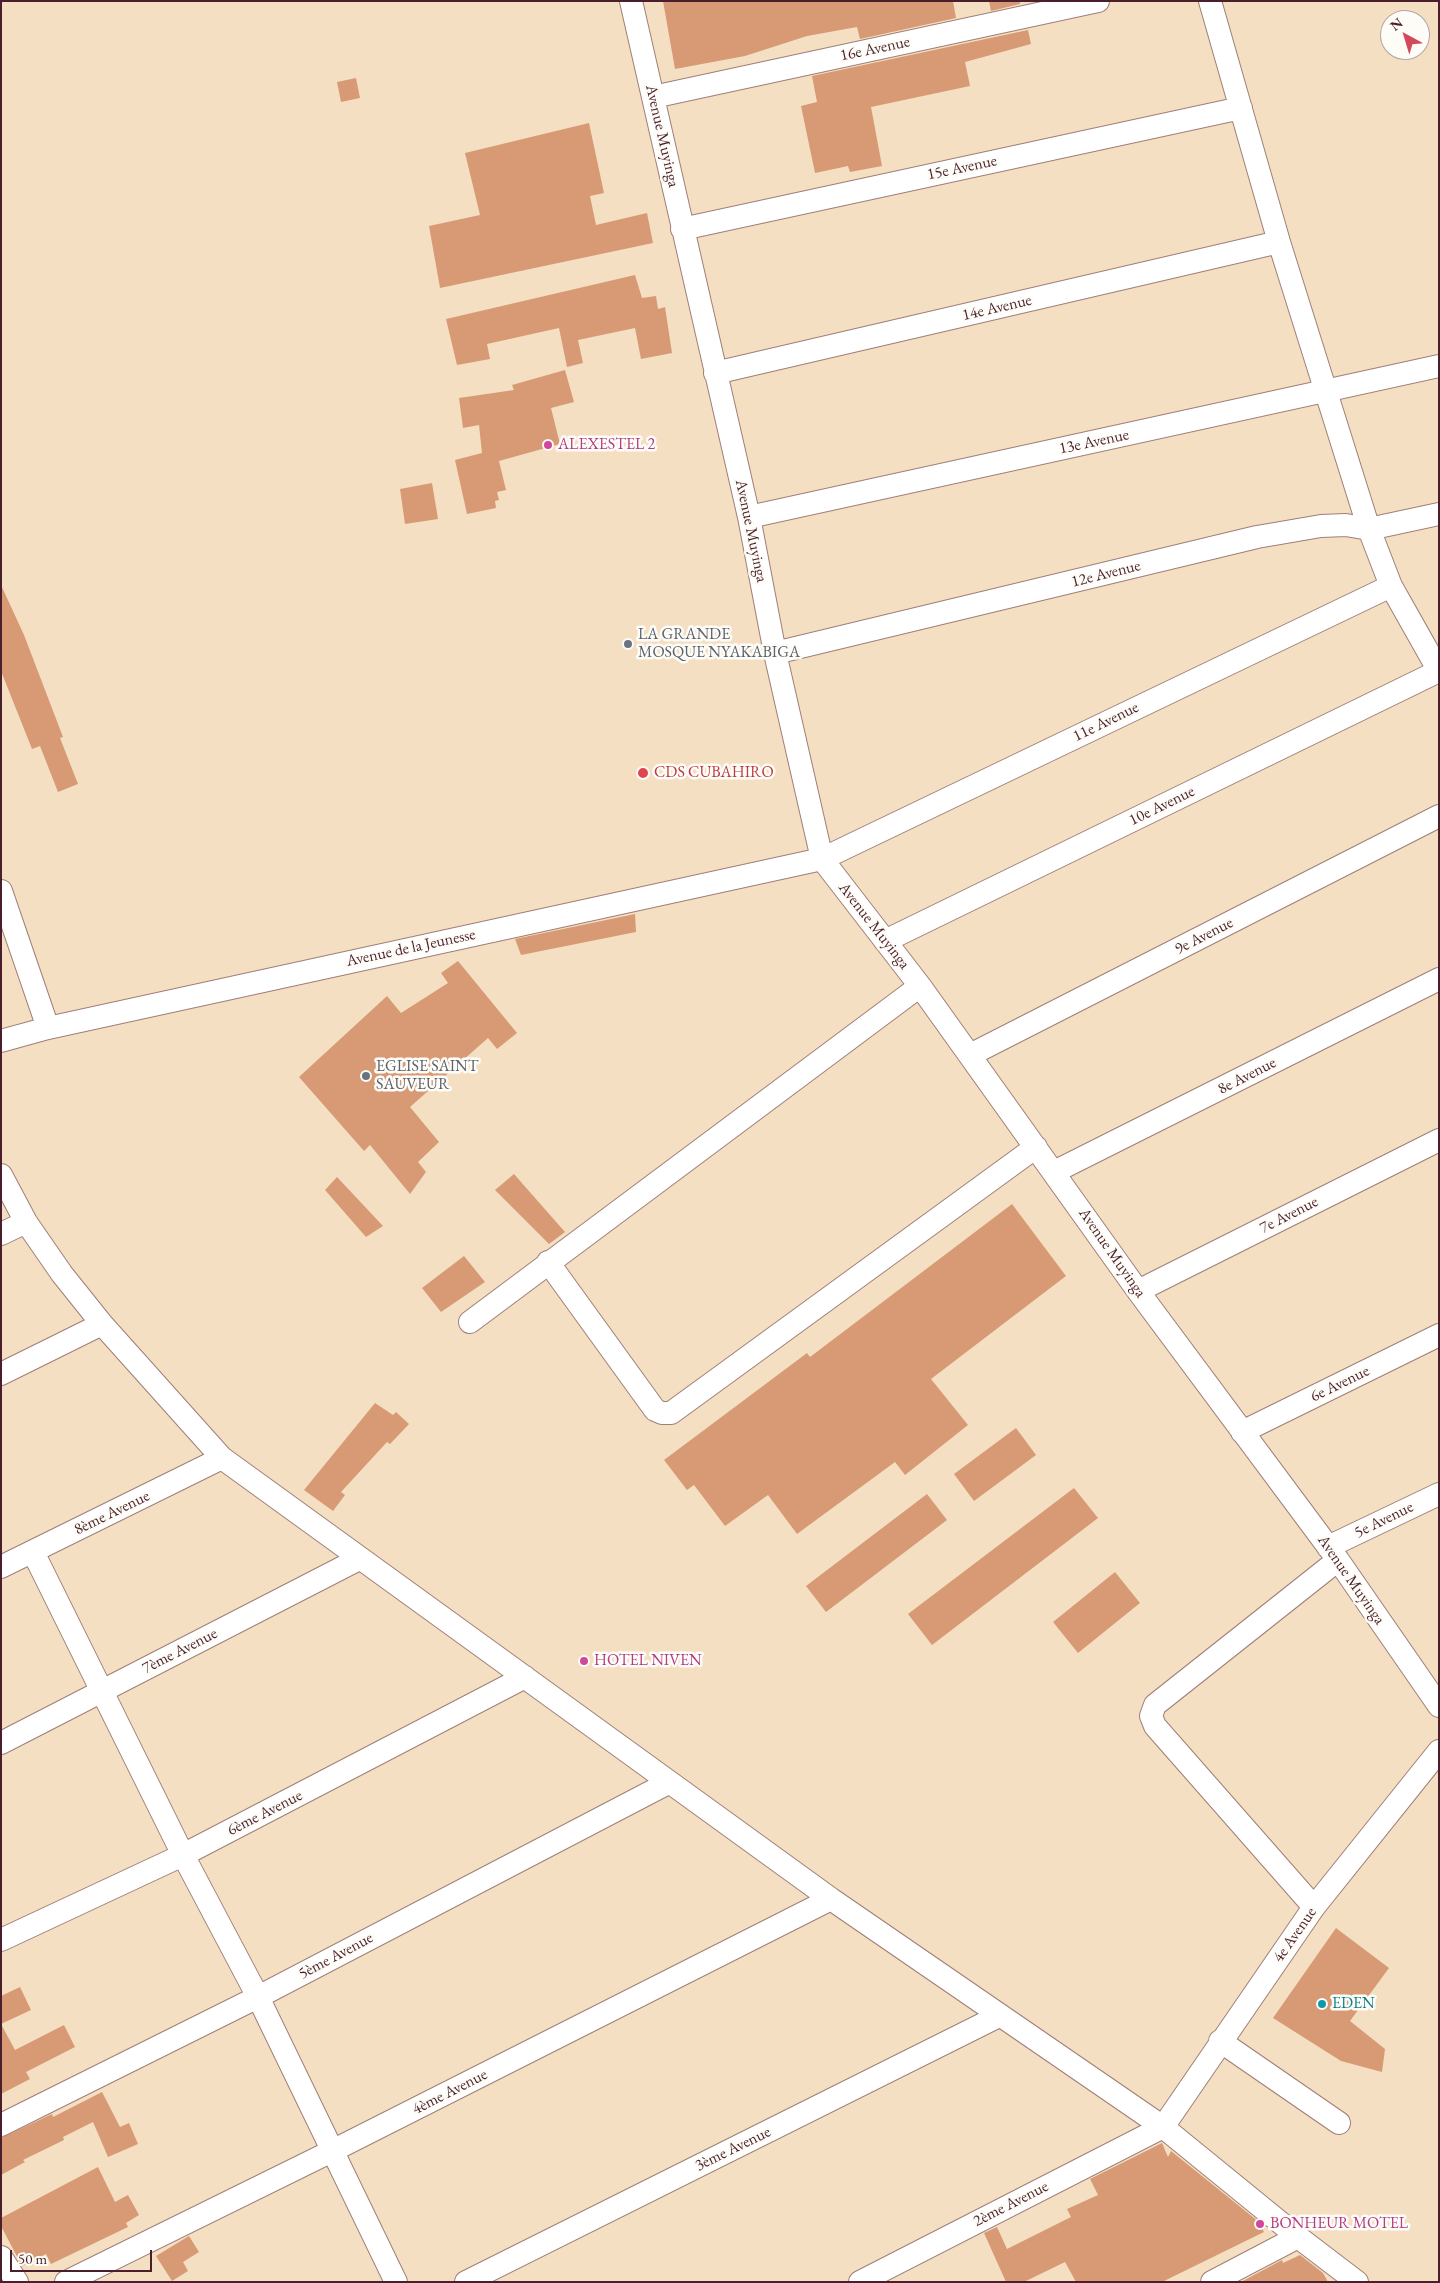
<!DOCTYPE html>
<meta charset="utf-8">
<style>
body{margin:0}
#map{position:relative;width:1440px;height:2283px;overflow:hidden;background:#f4dfc3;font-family:"EB Garamond",serif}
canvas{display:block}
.frame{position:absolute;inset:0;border:2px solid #4a1f2b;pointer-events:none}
.north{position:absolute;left:1380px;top:10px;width:50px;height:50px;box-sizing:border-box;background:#fdfcf7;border:1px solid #b5a4a5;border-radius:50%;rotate:321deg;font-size:14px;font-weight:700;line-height:20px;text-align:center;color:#4a1f2b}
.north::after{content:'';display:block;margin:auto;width:18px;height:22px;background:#d1495b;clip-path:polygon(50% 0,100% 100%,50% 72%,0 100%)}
.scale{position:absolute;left:10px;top:2250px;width:142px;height:22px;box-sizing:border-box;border:2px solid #4a1f2b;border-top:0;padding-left:6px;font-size:15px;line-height:18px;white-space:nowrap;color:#4a1f2b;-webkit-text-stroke:4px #fdfcf7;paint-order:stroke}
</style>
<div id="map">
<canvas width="1440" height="2283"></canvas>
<div class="frame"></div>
<div class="north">N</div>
<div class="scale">50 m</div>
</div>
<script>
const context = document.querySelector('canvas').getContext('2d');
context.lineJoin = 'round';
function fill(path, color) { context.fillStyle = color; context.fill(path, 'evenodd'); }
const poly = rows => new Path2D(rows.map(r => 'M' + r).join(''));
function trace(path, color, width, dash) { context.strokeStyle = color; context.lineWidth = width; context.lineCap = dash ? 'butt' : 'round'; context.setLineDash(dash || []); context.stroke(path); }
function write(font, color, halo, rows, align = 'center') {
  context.font = font + ' "EB Garamond",serif'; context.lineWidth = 5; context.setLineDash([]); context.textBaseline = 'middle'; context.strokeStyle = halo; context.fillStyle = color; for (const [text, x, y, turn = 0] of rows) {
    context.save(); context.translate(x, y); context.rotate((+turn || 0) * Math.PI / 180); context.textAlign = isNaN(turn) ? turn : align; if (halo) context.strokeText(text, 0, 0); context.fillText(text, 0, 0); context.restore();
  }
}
const building = poly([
 [663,1,953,1,956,18,860,39,857,27,807,36,745,56,675,69],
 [989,1,1020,1,1020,4,991,11],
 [1028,30,1031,44,965,62,970,86,871,107,882,166,850,172,848,166,815,173,801,106,817,102,812,76],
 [356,78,360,98,341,102,337,82],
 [589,123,604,193,590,196,596,225,647,213,653,243,440,288,429,226,480,215,465,153],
 [635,275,642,298,656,296,658,309,665,307,672,353,641,359,635,328,578,340,583,363,567,367,559,328,487,344,490,359,457,365,446,319],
 [565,370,574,402,551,408,560,444,499,461,506,490,497,492,499,500,495,501,496,508,467,514,455,460,482,453,479,425,463,428,459,398,514,390,512,385],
 [432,483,438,519,405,524,400,489],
 [1,585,24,635,63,737,60,738,78,784,58,792,40,746,32,749,1,671],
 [635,914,636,932,521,955,515,939],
 [458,961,517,1033,497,1049,488,1038,410,1107,439,1142,418,1162,426,1172,410,1194,370,1145,364,1151,299,1077,387,996,401,1013,448,983,441,973],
 [514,1174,565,1232,549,1244,495,1190],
 [337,1177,383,1226,366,1237,325,1190],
 [1012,1204,1066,1276,931,1379,968,1425,905,1475,895,1462,797,1534,768,1495,725,1526,694,1485,687,1490,664,1460,807,1353,810,1357],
 [464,1256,485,1282,441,1312,422,1288],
 [375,1403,393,1415,396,1412,409,1424,390,1444,387,1442,341,1492,345,1495,333,1511,304,1490],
 [1016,1428,1036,1455,974,1501,954,1474],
 [1074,1488,1098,1518,932,1645,908,1614],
 [927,1494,947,1520,826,1612,806,1586],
 [1115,1572,1140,1603,1078,1653,1053,1622],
 [1336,1928,1389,1968,1350,2021,1385,2049,1382,2072,1341,2061,1273,2018],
 [20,1987,31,2010,1,2024,15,2050,64,2025,75,2047,26,2072,30,2079,1,2094,1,1996],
 [102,2092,120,2127,129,2123,138,2144,108,2157,93,2122,63,2137,64,2140,23,2160,25,2162,1,2175,1,2138,52,2114,53,2117],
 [1162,2143,1168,2157,1171,2151,1259,2222,1264,2232,1162,2282,1076,2282,1065,2262,1024,2282,1006,2282,984,2233,997,2227,1007,2249,1071,2217,1067,2209,1098,2195,1090,2179],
 [98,2167,115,2202,128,2195,139,2215,126,2223,128,2227,51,2264,46,2254,22,2266,1,2226,1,2218],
 [189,2236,199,2252,183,2262,188,2271,172,2281,156,2256],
 [1300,2255,1323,2273,1328,2282,1241,2282,1282,2260,1283,2263]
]);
const minor = poly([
 [631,1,749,517,775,653,822,859,920,986,1138,1291,1338,1560,1439,1706],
 [653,97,1098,1],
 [682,229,1241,108],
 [715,373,1279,242],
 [749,517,1439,366],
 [775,653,1257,537,1321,526,1346,525,1369,529,1439,514],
 [1,891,48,1028],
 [885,941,1439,671,1391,586,1369,529,1279,242,1210,1],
 [1,1041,48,1028,822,859,1391,586],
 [970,1055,1439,816],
 [1054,1172,1439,979],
 [1,1175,26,1222,62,1274,102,1324,222,1458,831,1899,1163,2127,1298,2237,1357,2282],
 [1,1234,26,1222],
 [548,1262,655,1410,662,1413,671,1413,1036,1147],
 [1138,1291,1439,1140],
 [470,1322,920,986],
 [1,1374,102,1324],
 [1242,1432,1439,1335],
 [1328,1547,1439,1494],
 [33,1552,183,1855,258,1997,396,2282],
 [1,1567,222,1458],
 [1,1743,359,1559],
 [1314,1907,1155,1726,1151,1716,1155,1705,1338,1560],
 [1,1940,183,1855,525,1677],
 [1220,2041,1339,2123],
 [1,2125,258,1997,668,1783],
 [1,2257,17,2282],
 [66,2282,334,2150,831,1899],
 [466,2282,999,2016],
 [860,2282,1163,2127,1314,1907,1439,1751],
 [1212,2282,1298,2237]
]);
const markers = [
 [548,445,5,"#d1479c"],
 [628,644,5,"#6b7280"],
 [643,773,6,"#e0444e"],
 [366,1076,5,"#6b7280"],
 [584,1661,5,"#d1479c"],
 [1322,2004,5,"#0f9aa8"],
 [1260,2224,5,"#d1479c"]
];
const streetNames = [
 ["16e Avenue",875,49,-12],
 ["Avenue Muyinga",662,136,77],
 ["15e Avenue",962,168,-12],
 ["14e Avenue",997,308,-13],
 ["13e Avenue",1094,442,-12],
 ["Avenue Muyinga",751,531,78],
 ["12e Avenue",1106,574,-14],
 ["11e Avenue",1106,722,-26],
 ["10e Avenue",1162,806,-26],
 ["Avenue Muyinga",874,926,52],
 ["9e Avenue",1204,936,-27],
 ["Avenue de la Jeunesse",411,948,-12],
 ["8e Avenue",1247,1076,-27],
 ["7e Avenue",1289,1215,-27],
 ["Avenue Muyinga",1112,1253,55],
 ["6e Avenue",1340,1384,-26],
 ["8ème Avenue",112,1513,-26],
 ["5e Avenue",1384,1520,-26],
 ["Avenue Muyinga",1351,1580,55],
 ["7ème Avenue",180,1651,-27],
 ["6ème Avenue",265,1813,-27],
 ["4e Avenue",1295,1935,-55],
 ["5ème Avenue",336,1956,-28],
 ["4ème Avenue",450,2092,-27],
 ["3ème Avenue",733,2149,-26],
 ["2ème Avenue",1011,2204,-27]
];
const hotelNames = [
 ["ALEXESTEL 2",558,445],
 ["HOTEL NIVEN",594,1661],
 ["BONHEUR MOTEL",1270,2224]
];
const worshipNames = [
 ["LA GRANDE",638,635],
 ["MOSQUE NYAKABIGA",638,653],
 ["EGLISE SAINT",376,1067],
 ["SAUVEUR",376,1085]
];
const healthNames = [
 ["CDS CUBAHIRO",654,773]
];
const cultureNames = [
 ["EDEN",1332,2004]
];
fill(building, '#d79a74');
trace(minor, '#9f7f77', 24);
trace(minor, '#fff', 22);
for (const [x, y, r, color] of markers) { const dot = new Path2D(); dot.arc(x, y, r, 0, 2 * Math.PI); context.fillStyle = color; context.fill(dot); trace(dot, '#fdfcf7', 2); }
write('16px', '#4a1f2b', '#fdfcf7', streetNames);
write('16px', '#b23c85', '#fdfcf7', hotelNames, 'left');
write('16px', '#5b616d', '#fdfcf7', worshipNames, 'left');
write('16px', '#be3a42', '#fdfcf7', healthNames, 'left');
write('16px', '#0d838f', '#fdfcf7', cultureNames, 'left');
</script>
